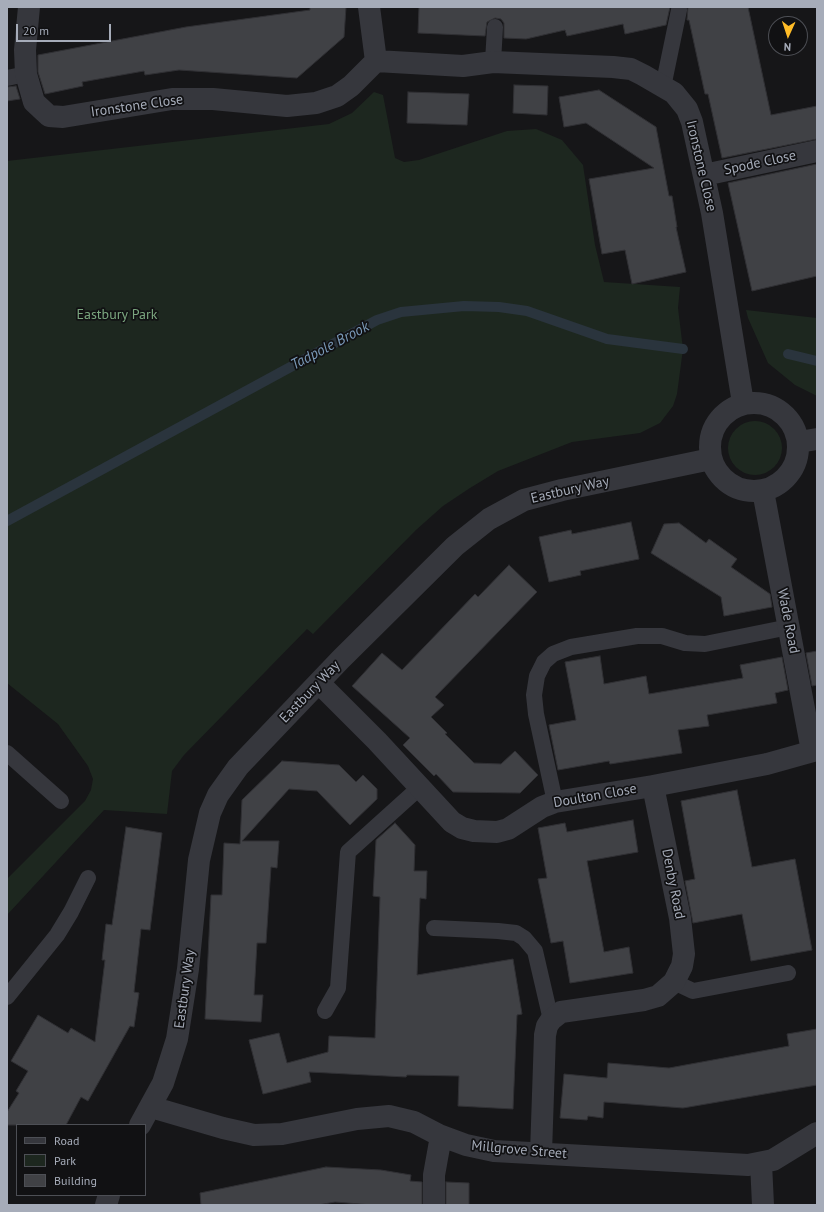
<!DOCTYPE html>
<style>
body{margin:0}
#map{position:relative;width:824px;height:1212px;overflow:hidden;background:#161618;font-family:"PT Sans",sans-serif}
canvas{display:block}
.frame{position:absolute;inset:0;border:8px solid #a6acb9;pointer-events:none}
.legend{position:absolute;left:16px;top:1124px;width:130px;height:72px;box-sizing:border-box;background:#111113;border:1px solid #4d4f55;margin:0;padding:5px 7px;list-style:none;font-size:12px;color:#a6acb9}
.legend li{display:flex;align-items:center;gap:8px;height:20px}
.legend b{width:20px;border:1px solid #4d4f55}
.north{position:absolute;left:768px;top:16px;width:40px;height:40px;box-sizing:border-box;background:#111113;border:1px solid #4d4f55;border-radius:50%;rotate:183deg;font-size:11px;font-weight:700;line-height:16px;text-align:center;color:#a6acb9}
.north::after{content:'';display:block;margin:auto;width:14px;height:18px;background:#ffbc27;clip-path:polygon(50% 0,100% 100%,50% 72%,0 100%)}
.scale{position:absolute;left:16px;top:24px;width:95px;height:18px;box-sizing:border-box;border:2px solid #a6acb9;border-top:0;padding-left:5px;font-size:12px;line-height:14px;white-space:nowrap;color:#a6acb9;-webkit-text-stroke:3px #111113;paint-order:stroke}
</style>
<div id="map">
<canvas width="824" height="1212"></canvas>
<div class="frame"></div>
<ul class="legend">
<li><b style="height:5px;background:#36373d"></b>Road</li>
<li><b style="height:11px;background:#1d271f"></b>Park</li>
<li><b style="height:11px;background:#404145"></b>Building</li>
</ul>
<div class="north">N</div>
<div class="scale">20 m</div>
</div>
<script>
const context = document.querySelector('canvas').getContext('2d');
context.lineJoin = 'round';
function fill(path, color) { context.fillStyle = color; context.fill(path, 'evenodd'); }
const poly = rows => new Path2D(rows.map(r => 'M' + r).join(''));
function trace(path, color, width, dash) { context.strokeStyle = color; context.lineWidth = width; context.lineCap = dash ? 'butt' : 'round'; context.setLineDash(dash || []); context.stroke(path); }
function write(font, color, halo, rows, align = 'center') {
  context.font = font + ' "PT Sans",sans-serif'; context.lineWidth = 3.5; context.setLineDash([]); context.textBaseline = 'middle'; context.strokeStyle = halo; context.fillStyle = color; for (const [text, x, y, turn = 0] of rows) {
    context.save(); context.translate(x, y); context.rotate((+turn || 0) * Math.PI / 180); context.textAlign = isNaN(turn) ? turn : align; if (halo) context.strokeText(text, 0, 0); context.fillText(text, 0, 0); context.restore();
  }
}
const green = poly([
 [374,92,383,95,395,158,404,162,419,160,507,131,536,129,562,140,583,165,595,245,604,282,680,287,678,308,683,349,677,394,673,406,660,423,640,433,572,442,498,471,470,488,443,506,416,530,313,634,307,629,184,755,172,771,167,814,104,810,7,915,7,879,85,801,91,790,93,779,88,766,58,724,7,683,7,161,329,124,352,113],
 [746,310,817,318,817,396,795,385,768,363,748,318],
 '728 448a27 27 0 1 1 54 0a27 27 0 1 1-54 0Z'
]);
const stream = poly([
 [788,354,817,361],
 [7,521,377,320,401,312,464,306,499,307,527,311,607,339,683,349]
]);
const building = poly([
 [310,7,346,7,344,37,297,78,179,70,145,75,144,71,82,82,83,86,45,94,38,72,38,55,186,27,310,10,310,7],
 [419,7,670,7,666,25,625,34,623,24,567,36,565,30,526,39,504,38,504,23,501,19,495,18,487,22,485,36,418,33,419,7],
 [688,7,748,7,771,115,817,106,817,139,722,158,708,94,705,94,689,20,687,20,688,7],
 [514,85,548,86,547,115,513,113,514,85],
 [16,86,20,99,7,101,7,87,16,86],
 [599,90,656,127,669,196,672,196,677,227,676,227,686,272,632,284,625,250,602,254,589,179,654,168,586,123,564,127,559,97,599,90],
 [408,92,469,94,467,125,407,123,408,92],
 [817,164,817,276,752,291,728,183,817,164],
 [631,522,639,559,580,571,581,575,549,582,539,537,571,530,572,534,631,522],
 [679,523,706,543,709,539,737,559,731,567,770,594,772,607,724,616,721,597,651,553,664,524,679,523],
 [509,565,537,592,435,697,444,705,431,717,447,733,445,734,474,763,501,764,515,751,538,775,520,793,453,792,436,774,434,776,403,745,410,738,352,686,382,653,402,670,475,594,478,597,509,565],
 [817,651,817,685,812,686,806,653,817,651],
 [600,656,604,684,646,676,649,694,743,678,740,665,782,657,788,690,775,693,777,703,707,715,709,726,678,730,682,753,610,764,609,761,558,770,549,725,576,720,565,662,600,656],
 [282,761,339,765,356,782,363,775,377,789,377,799,350,825,317,791,289,789,242,841,279,841,277,868,271,867,266,943,257,943,254,995,263,995,261,1022,205,1019,211,895,222,895,224,843,240,844,242,800,282,761],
 [737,790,752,867,795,859,812,950,751,961,742,914,693,923,685,881,695,879,681,801,737,790],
 [633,820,638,852,587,861,604,952,629,947,633,973,570,983,563,941,551,943,538,879,547,878,538,828,565,823,567,832,633,820],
 [395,823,415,845,414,871,427,871,426,899,420,898,417,975,513,959,522,1014,517,1015,513,1109,458,1106,459,1076,407,1075,406,1077,309,1072,311,1082,263,1094,249,1040,279,1033,287,1063,328,1052,329,1036,375,1038,380,897,373,896,376,840,395,823],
 [126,827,162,833,150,930,141,929,134,992,139,993,134,1027,130,1026,88,1101,81,1097,66,1125,7,1125,7,1112,19,1093,16,1091,28,1071,11,1061,38,1015,68,1033,71,1028,95,1042,105,960,102,960,106,924,112,925,126,827],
 [817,1029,817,1085,683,1108,604,1102,603,1118,588,1116,587,1120,560,1118,564,1074,607,1078,608,1063,669,1068,789,1046,787,1034,817,1029],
 [326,1167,381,1170,411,1175,410,1181,422,1182,422,1205,372,1205,335,1202,318,1205,201,1205,200,1193,326,1167],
 [446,1182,469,1183,469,1205,446,1205,446,1182]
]);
const service = poly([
 [493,62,495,27],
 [7,78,26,74],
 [663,87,679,10],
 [7,753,61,801],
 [555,802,536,714,534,695,537,676,544,662,553,654,571,647,637,636,662,636,685,643,705,644,789,627],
 [434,928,498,931,516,933,524,938,535,951,551,1020],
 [674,982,693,991,788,973],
 [7,997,57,935,71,912,88,878],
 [325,1011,338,988,348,852,419,788]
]);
const minor = poly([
 [29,7,25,50,26,74,34,102,49,116,63,117,172,99,213,99,287,106,316,103,337,96,351,86,376,61,463,66,493,62,613,67,631,69,643,75,674,93,687,109,692,122,712,213,743,403],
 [369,7,376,61],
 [704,175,817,151],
 '710 447a44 44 0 1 1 88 0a44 44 0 1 1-88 0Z',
 [799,442,817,439],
 [763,491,812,751],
 [319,683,377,741,452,822,462,828,474,831,497,832,508,829,542,807,555,802,653,786,767,764,817,750],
 [151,1107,223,1128,254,1135,282,1134,357,1119,389,1116,414,1122,439,1135,466,1145,494,1151,748,1165,773,1160,817,1133],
 [140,1125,163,1083,177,1039,188,969,199,860,210,813,218,795,238,767,341,659,455,546,489,519,524,500,562,490,711,459],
 [541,1153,545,1035,547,1026,551,1020,561,1012,644,1000,658,996,674,982,682,966,684,954,680,918,653,786],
 [761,1163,763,1205],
 [106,1205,109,1195],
 [434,1205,434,1175,441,1136]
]);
const streetNames = [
 ["Ironstone Close",137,106,-8],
 ["Spode Close",760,163,-12],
 ["Ironstone Close",701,166,77],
 ["Eastbury Way",570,490,-13],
 ["Wade Road",788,621,79],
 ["Eastbury Way",310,692,-46],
 ["Doulton Close",595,796,-10],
 ["Denby Road",673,884,79],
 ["Eastbury Way",185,989,-82],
 ["Millgrove Street",519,1150,5]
];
const parkNames = [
 ["Eastbury Park",117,315]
];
const waterNames = [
 ["Tadpole Brook",330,346,-28]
];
fill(green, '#1d271f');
trace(stream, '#2a343d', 10);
fill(building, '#404145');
trace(building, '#303034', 1);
trace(service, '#36373d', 16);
trace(minor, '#36373d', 22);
write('14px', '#a6acb9', '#111113', streetNames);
write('14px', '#7ba67f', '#111113', parkNames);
write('italic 15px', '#7a99b8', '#111113', waterNames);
</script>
